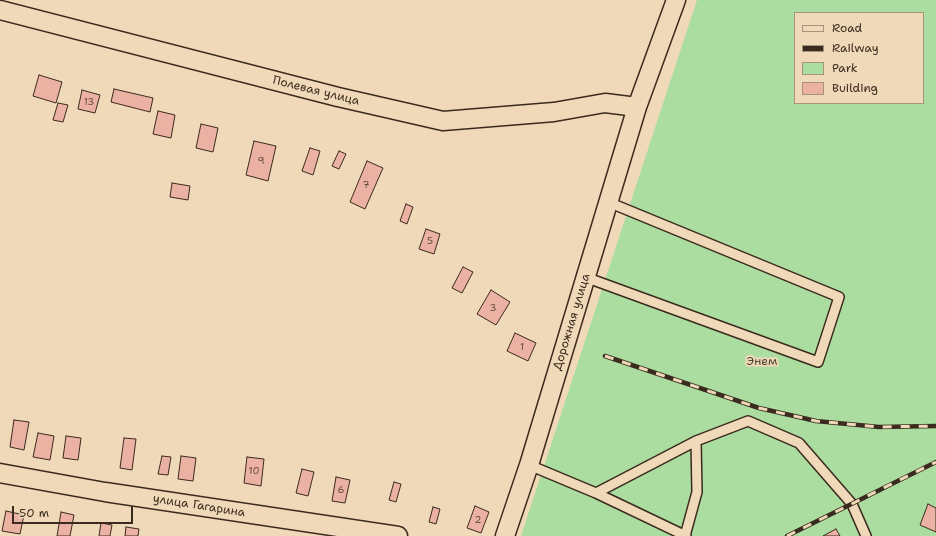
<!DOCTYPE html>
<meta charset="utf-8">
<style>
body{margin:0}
#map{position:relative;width:936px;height:536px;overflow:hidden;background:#efd9b8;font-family:"Shantell Sans",sans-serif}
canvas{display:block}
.legend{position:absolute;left:794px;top:12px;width:130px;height:92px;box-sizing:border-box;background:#efd9b8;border:1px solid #a7937a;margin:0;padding:5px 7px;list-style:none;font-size:12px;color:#3b2a1e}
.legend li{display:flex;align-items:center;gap:8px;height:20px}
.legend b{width:20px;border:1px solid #a7937a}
.scale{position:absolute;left:12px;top:506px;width:121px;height:18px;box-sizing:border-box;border:2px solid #3b2a1e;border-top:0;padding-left:5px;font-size:12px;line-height:14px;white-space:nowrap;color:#3b2a1e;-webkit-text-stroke:3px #efd9b8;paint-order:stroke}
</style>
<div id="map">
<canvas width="936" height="536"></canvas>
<ul class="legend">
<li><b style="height:5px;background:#efd9b8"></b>Road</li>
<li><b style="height:5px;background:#3b2a1e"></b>Railway</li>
<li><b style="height:11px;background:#aadd9f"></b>Park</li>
<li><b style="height:11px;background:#ebb2a4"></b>Building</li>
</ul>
<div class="scale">50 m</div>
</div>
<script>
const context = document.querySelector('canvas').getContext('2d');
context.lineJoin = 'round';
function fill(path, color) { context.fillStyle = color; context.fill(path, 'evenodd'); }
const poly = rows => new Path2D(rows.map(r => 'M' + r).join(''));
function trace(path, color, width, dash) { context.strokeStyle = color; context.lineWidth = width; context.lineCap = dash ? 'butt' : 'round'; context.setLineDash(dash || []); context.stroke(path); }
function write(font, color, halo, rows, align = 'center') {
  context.font = font + ' "Shantell Sans",sans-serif'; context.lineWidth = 4; context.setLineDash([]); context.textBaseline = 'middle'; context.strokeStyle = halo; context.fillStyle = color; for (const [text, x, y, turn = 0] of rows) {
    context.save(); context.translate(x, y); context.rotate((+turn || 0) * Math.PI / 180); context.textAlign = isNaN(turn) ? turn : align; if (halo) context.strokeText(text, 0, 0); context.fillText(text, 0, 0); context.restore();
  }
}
const green = poly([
 [697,0,936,0,936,536,521,536],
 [795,13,923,13,923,103,795,103]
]);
const building = poly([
 [39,75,62,82,56,103,33,96,39,75],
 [114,89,153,98,150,112,111,102,114,89],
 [82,90,100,95,95,113,78,109,82,90],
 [58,103,68,105,63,122,53,120,58,103],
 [158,111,175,115,171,138,153,134,158,111],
 [201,124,218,128,213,152,196,148,201,124],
 [254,141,276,146,268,181,246,175,254,141],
 [310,148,320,151,313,175,302,171,310,148],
 [339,151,346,154,339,169,332,166,339,151],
 [367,161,383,168,365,209,350,202,367,161],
 [172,183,190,186,188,200,170,197,172,183],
 [406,204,413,207,407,224,400,221,406,204],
 [426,229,440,234,434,254,419,249,426,229],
 [463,267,473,272,462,293,452,288,463,267],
 [491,290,510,302,496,325,477,314,491,290],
 [515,333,536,343,528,361,507,351,515,333],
 [14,420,29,422,24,450,10,447,14,420],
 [38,433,54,436,50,460,33,457,38,433],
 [66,436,81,438,78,460,63,458,66,436],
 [124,438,136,439,132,470,120,468,124,438],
 [162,456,171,457,168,475,158,474,162,456],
 [181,456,196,458,193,481,178,479,181,456],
 [247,457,264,459,261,486,244,483,247,457],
 [302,469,314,472,308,496,296,493,302,469],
 [336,477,350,480,345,503,332,501,336,477],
 [394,482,401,484,396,502,389,500,394,482],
 [928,504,936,508,936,532,920,525,928,504],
 [475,506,489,512,481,533,467,528,475,506],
 [433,507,440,509,436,524,429,522,433,507],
 [6,511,24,515,20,534,2,531,6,511],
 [61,512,74,515,70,536,57,536,61,512],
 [101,523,112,525,110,536,99,536,101,523],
 [126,527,139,529,138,536,125,536,126,527],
 [836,529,840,536,823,536,836,529]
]);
const lane = poly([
 [585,277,818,362,839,297,608,202],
 [529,465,596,493,686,536],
 [596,493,696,441,748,421,799,443,852,504,866,536],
 [685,536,697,492,696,441]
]);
const street = poly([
 [0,10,338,97,443,121,554,112,605,103,637,107],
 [0,473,105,492,398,536],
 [505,536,529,465,637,107,676,0]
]);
const rail = poly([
 [605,356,759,408,816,421,879,427,936,426],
 [787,536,936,462]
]);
const numberNames = [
 ["13",89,102],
 ["9",261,161],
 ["7",366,185],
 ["5",430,241],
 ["3",493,308],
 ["1",522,347],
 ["10",254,471],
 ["6",341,490],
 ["2",478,520]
];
const streetNames = [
 ["Полевая улица",316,91,14],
 ["Дорожная улица",572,322,-73],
 ["улица Гагарина",199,506,9]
];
const parkNames = [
 ["Энем",762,362]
];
fill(green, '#aadd9f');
fill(building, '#ebb2a4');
trace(building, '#3b2a1e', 1);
trace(lane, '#3b2a1e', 12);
trace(street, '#3b2a1e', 21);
trace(lane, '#efd9b8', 9);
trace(street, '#efd9b8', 18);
trace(rail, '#3b2a1e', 4.5);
trace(rail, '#efd9b8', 3, [9]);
write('10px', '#674c40', null, numberNames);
write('12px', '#3b2a1e', '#efd9b8', streetNames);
write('12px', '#4c4531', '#efd9b8', parkNames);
</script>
